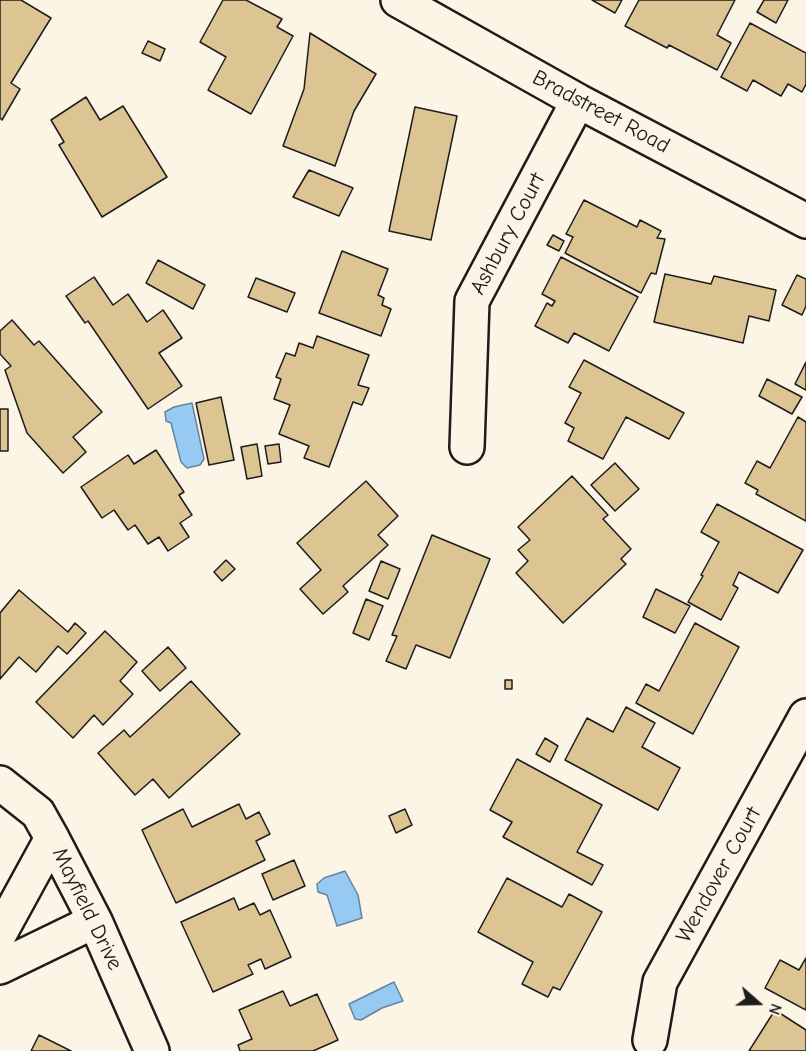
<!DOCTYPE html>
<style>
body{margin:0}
#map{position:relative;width:806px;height:1051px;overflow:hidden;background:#fcf5e5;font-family:"Comic Neue",sans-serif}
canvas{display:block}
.north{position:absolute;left:728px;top:973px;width:60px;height:60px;-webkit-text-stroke:4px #fcf5e5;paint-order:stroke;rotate:110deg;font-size:16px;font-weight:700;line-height:24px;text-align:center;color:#1c1c1c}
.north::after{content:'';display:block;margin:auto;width:21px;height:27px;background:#1c1c1c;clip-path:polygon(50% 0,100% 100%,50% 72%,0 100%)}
</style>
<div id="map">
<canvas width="806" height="1051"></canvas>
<div class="north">N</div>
</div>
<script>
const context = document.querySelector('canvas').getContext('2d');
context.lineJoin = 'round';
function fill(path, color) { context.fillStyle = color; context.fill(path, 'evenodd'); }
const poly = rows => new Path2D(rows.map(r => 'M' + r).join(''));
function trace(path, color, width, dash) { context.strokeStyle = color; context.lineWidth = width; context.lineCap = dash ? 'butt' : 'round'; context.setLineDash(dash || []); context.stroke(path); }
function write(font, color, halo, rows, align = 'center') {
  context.font = font + ' "Comic Neue",sans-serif'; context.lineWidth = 4.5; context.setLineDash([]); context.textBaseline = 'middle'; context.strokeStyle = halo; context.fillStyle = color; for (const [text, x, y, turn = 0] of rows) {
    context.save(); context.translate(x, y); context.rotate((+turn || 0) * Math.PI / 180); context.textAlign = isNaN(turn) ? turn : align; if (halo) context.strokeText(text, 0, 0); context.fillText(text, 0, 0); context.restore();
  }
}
const water = poly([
 [192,403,204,459,200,465,187,468,181,462,171,423,166,421,165,412,174,407,192,403],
 [345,871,358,895,362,918,337,926,327,895,318,892,317,884,324,878,345,871],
 [394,982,403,1001,382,1008,361,1020,355,1019,349,1004,394,982]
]);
const building = poly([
 [0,0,21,0,51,18,11,83,20,89,2,120,0,118,0,0],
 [223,0,246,0,282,19,277,27,293,36,251,114,208,90,226,57,200,42,223,0],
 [592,0,622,0,615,13,592,0],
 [639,0,735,0,717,35,731,43,717,70,669,45,667,48,625,26,639,0],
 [764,0,788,0,776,23,757,12,764,0],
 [750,23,806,53,806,84,802,92,788,84,781,96,753,80,747,91,721,77,750,23],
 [310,33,376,74,354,111,335,166,283,146,304,89,310,33],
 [148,41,165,49,160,61,142,53,148,41],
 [86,97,100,120,123,106,167,177,102,217,59,145,64,142,51,120,86,97],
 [415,107,457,116,431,240,389,231,415,107],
 [309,170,353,188,339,216,293,197,309,170],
 [584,200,637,227,640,220,661,231,657,238,665,239,656,274,651,273,641,293,565,253,573,237,566,234,584,200],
 [553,235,564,241,559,251,547,245,553,235],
 [342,251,388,269,378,295,384,298,382,305,391,309,381,336,319,313,342,251],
 [561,257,638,297,609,351,574,333,568,343,535,326,547,303,552,306,555,301,542,294,561,257],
 [158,260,205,285,193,309,146,283,158,260],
 [665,274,711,284,714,276,776,290,769,321,749,316,743,343,654,322,665,274],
 [797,275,806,279,806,306,802,315,782,305,797,275],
 [94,277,113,305,128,294,147,322,163,310,182,338,159,353,182,386,148,409,88,321,85,323,66,296,94,277],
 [256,278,295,293,287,312,248,297,256,278],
 [12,320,34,345,39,341,102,412,73,437,86,452,63,473,27,433,5,370,11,366,0,354,0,331,12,320],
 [317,336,369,355,358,385,369,388,362,405,353,402,329,467,304,458,309,446,279,434,290,405,274,399,281,379,276,377,286,353,295,356,299,343,313,348,317,336],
 [584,360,684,413,669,439,626,417,603,459,568,441,574,428,565,423,581,393,569,387,584,360],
 [806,362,806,390,795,384,806,362],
 [767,379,802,397,792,414,759,396,767,379],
 [221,397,234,460,209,465,196,403,221,397],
 [0,409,8,409,8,451,0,451,0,409],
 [798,417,806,422,806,521,756,494,758,490,745,483,757,461,770,468,798,417],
 [257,444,262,476,247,479,241,447,257,444],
 [279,444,281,462,268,464,265,446,279,444],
 [156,450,184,492,179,495,192,515,180,523,189,537,168,551,159,537,148,544,135,525,128,530,114,510,102,518,81,487,128,455,134,464,156,450],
 [615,463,639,489,615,511,591,485,615,463],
 [572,476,608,515,603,519,631,549,621,559,626,564,563,623,516,573,528,561,518,550,530,540,518,527,572,476],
 [366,481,398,516,378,535,388,545,343,586,348,592,323,614,300,589,321,570,297,543,366,481],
 [717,504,803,550,778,593,739,572,733,585,738,588,721,620,688,602,703,576,701,575,719,542,701,532,717,504],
 [432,535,490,559,450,658,416,645,406,669,386,661,397,636,392,635,432,535],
 [226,560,235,569,222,581,214,572,226,560],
 [381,561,400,569,388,599,369,591,381,561],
 [656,589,690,606,675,633,643,617,656,589],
 [19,590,68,632,75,623,86,633,67,654,58,646,36,672,19,657,0,679,0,613,19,590],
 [366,599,383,606,369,640,353,633,366,599],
 [695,623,739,647,693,734,636,703,646,684,659,691,695,623],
 [105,631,137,662,120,681,133,694,103,725,94,715,73,738,36,702,105,631],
 [168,647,186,668,160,691,142,671,168,647],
 [505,680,512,680,512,689,505,689,505,680],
 [191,681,240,734,169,798,153,779,135,795,98,753,124,730,130,737,191,681],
 [626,707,655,723,642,747,680,768,658,810,565,760,587,718,613,732,626,707],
 [545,738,558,746,550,762,536,754,545,738],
 [517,759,602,805,577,852,603,865,592,885,503,837,512,822,490,810,517,759],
 [239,804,246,819,259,812,270,834,256,841,265,860,176,903,142,830,183,809,192,827,239,804],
 [405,809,412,825,396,833,389,816,405,809],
 [294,860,305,886,273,900,262,874,294,860],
 [507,878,562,907,569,894,602,912,560,990,553,987,548,997,522,984,533,962,478,932,507,878],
 [234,898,239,910,254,903,260,915,270,910,291,957,265,969,261,959,248,965,253,974,213,992,181,922,234,898],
 [806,958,806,1010,765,988,780,960,799,970,806,958],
 [283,991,290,1006,317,994,338,1040,313,1051,240,1051,238,1045,252,1039,239,1010,283,991],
 [775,1010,806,1030,806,1051,749,1051,775,1010],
 [39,1035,71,1051,31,1051,39,1035]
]);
const minor = poly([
 [398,0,578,101,806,221],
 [467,447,472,301,578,101],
 [0,783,38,813,52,838,95,921,152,1051],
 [0,933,52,838],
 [0,967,95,921],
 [650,1040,660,982,806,716]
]);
const streetNames = [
 ["Bradstreet Road",601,112,28],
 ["Ashbury Court",508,234,-62],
 ["Wendover Court",719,875,-61],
 ["Mayfield Drive",87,909,64]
];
fill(water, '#96caf3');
trace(water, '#65849d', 1.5);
fill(building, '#ddc493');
trace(building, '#1c1c1c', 1.5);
trace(minor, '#1c1c1c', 38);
trace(minor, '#fcf5e5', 33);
write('22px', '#1c1c1c', '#fcf5e5', streetNames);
</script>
